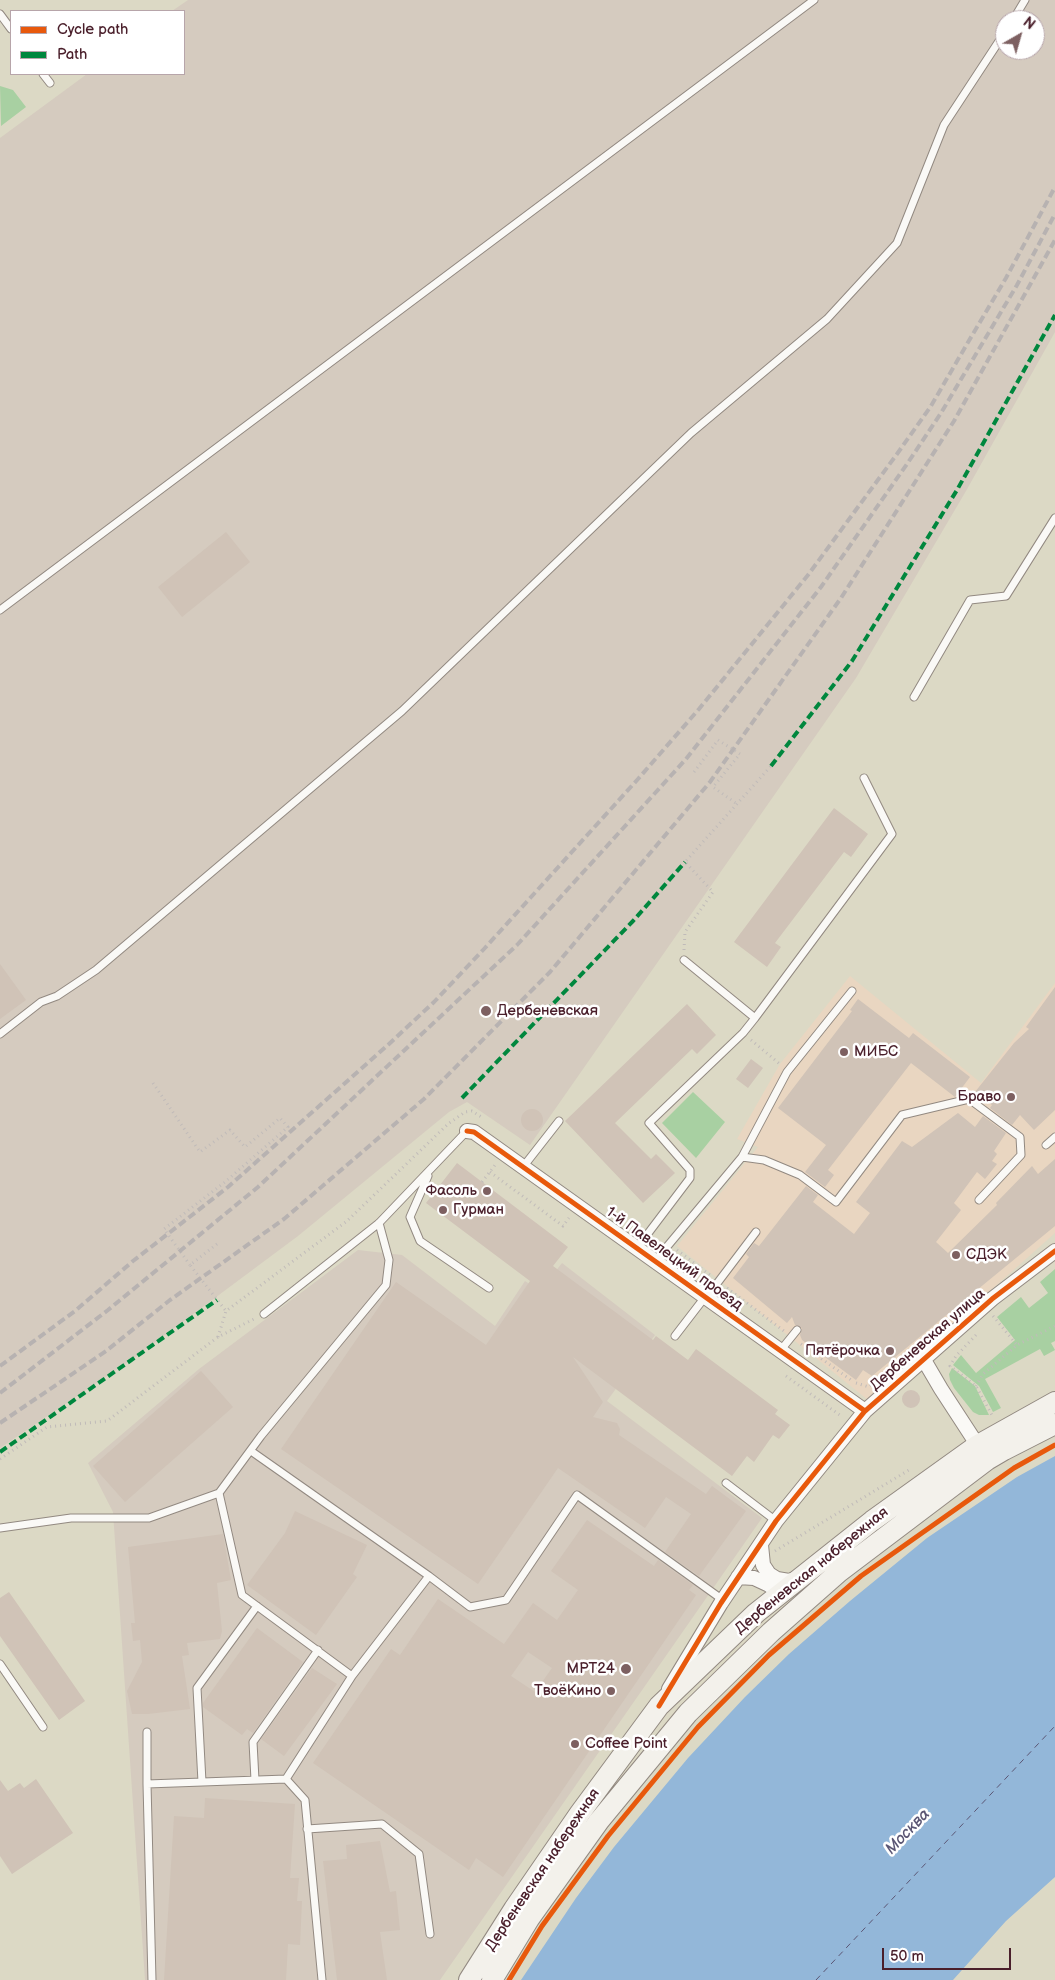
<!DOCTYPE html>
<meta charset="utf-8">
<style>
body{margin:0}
#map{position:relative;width:1055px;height:1980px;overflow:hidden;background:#dcd9c5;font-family:"Balsamiq Sans",sans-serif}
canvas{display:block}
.legend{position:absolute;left:10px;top:10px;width:175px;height:65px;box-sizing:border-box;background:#fff;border:1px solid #b7a5aa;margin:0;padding:6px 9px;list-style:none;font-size:15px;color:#4a1f2b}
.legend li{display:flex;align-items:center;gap:10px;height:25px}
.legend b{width:25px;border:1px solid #b7a5aa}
.north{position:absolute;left:995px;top:10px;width:50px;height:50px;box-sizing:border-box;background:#fff;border:1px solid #b7a5aa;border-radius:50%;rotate:38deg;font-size:14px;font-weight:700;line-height:20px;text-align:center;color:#4a1f2b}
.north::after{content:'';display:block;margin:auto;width:18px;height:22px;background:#7d6061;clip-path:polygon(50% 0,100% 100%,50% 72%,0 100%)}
.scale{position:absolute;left:882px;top:1948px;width:129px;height:22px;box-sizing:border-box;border:2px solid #4a1f2b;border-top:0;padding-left:6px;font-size:15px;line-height:18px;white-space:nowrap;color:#4a1f2b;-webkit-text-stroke:4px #fff;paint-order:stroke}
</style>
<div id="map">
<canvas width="1055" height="1980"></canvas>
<ul class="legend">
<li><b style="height:6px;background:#e8590c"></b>Cycle path</li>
<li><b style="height:6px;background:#00873e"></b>Path</li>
</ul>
<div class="north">N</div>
<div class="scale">50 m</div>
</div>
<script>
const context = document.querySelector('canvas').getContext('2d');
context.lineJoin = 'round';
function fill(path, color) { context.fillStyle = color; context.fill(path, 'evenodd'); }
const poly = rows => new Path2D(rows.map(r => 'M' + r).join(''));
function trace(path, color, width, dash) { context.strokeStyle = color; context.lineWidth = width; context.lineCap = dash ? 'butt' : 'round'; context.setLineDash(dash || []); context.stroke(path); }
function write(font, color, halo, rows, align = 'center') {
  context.font = font + ' "Balsamiq Sans",sans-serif'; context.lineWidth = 5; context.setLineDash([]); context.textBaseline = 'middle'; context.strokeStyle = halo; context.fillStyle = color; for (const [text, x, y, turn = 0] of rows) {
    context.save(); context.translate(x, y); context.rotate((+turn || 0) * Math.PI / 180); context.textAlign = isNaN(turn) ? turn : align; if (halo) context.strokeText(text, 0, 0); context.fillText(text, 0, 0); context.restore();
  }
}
const built = poly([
 [850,976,981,1083,1055,983,1055,1233,868,1400,677,1246,758,1147,737,1139,780,1064]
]);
const industrial = poly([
 [188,0,1055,0,1055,332,966,491,856,678,530,1145,467,1102,449,1112,298,1236,137,1356,0,1448,0,138,87,74,184,74,184,11,172,11],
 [1005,20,1035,20,1035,50,1005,50],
 [358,1250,402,1255,495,1326,525,1281,540,1291,562,1263,655,1335,607,1401,762,1518,440,1980,145,1980,113,1512,88,1463,199,1369]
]);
const green = poly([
 [0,86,13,90,26,107,1,126],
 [693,1092,725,1122,696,1158,662,1123],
 [1055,1269,1055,1341,1051,1343,1055,1350,1044,1356,1040,1349,985,1379,1001,1408,993,1412,979,1386,953,1365,961,1355,976,1373,1015,1340,997,1317,1021,1297,1029,1308,1048,1293,1040,1282],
 [952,1368,975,1386,989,1415,979,1415,973,1412,954,1388,950,1380,949,1374]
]);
const water = poly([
 [1055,1456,1055,1877,1006,1921,953,1980,521,1980,576,1898,614,1847,688,1758,745,1697,789,1654,850,1601,927,1538,1017,1477]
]);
const ferry = poly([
 [816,1980,1055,1726]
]);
const building = poly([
 [226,532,250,562,182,617,158,587],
 [834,808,868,834,851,857,844,852,775,943,781,947,767,967,734,942],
 [0,964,26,1000,0,1019],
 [1055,987,1055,1110,1034,1130,1020,1115,1012,1125,990,1108,992,1105,975,1092,1014,1043,1029,1029,1026,1027],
 [858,999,909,1038,913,1033,970,1077,955,1097,911,1063,828,1170,834,1175,825,1187,805,1172,826,1145,778,1108,852,1011,850,1010],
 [687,1004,716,1035,697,1054,692,1049,615,1123,651,1159,656,1154,675,1173,643,1203,565,1121],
 [751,1059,763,1068,748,1088,736,1079],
 '521 1120a11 11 0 1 1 22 0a11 11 0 1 1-22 0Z',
 [958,1113,975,1127,983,1116,1006,1133,994,1151,997,1154,992,1161,997,1164,985,1179,977,1172,954,1203,961,1210,936,1242,948,1253,997,1205,996,1203,1032,1166,1038,1174,1055,1159,1055,1226,872,1376,863,1370,856,1380,802,1340,800,1335,802,1328,795,1325,792,1317,787,1323,733,1278,749,1257,746,1254,754,1243,759,1246,806,1186,818,1195,813,1202,854,1234,870,1213,856,1202,902,1141,912,1147],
 [457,1163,568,1247,553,1266,653,1340,656,1336,688,1360,696,1349,778,1410,775,1414,790,1425,779,1439,773,1435,754,1462,747,1456,732,1476,573,1357,603,1402,593,1417,617,1423,620,1429,619,1435,706,1494,712,1486,746,1511,699,1576,665,1552,691,1514,666,1497,645,1528,558,1468,478,1584,281,1449,396,1282,486,1345,530,1281,426,1203],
 [201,1371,233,1407,125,1502,93,1466],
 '902 1399a9 9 0 1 1 18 0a9 9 0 1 1-18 0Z',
 [295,1511,367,1545,353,1574,357,1577,316,1635,247,1585,285,1533],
 [587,1520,654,1566,658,1560,693,1585,689,1590,696,1595,503,1877,476,1858,469,1870,313,1763,391,1649,400,1655,438,1599,504,1644,533,1603,557,1620,578,1590,551,1571],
 [528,1652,552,1668,535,1692,511,1676],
 [223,1534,231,1580,217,1583,222,1631,220,1639,187,1643,189,1655,182,1656,190,1709,148,1714,132,1714,127,1691,142,1662,140,1640,133,1641,131,1623,135,1623,128,1547],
 [9,1592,85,1701,59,1720,0,1636,0,1598],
 [257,1628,303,1662,253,1733,247,1729,242,1735,203,1707,203,1703],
 [312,1668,337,1684,284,1756,261,1739],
 [36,1779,73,1833,12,1874,0,1856,0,1780,8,1791,20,1783,24,1788],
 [205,1798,295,1804,290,1878,299,1878,297,1901,302,1901,300,1945,288,1944,286,1980,164,1980,174,1816,204,1818],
 [380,1841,390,1892,396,1891,400,1930,380,1932,387,1980,337,1980,323,1861,347,1859,346,1845]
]);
const path = poly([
 [694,772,718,740,740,754,713,787,737,804],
 [684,950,685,932,713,892,685,862,771,766],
 [751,1040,781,1065],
 [153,1083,200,1152,230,1130,245,1147,280,1118,288,1127,225,1182,164,1229,190,1265],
 [490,1172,563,1226,569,1218],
 [482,1182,495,1165],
 [217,1244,190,1265,226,1311],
 [677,1250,710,1275],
 [727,1288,784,1331],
 [993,1316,1017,1345],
 [976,1335,956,1356,950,1366,976,1386,993,1417],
 [218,1337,226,1311,347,1221,448,1124,465,1112,472,1111,483,1118],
 [801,1344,851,1380],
 [786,1376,841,1416],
 [856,1383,869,1387,871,1385],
 [976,1386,983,1374,1017,1345,1055,1326],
 [0,1459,47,1427,107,1421,218,1337,254,1319],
 [775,1551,909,1470]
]);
const service = poly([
 [0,14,11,29],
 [1013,20,1025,0],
 [43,74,50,83],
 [0,610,814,0],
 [914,697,970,600,1006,596,1055,518],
 [755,1018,892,834,864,778],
 [0,1034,41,1002,57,996,96,970,402,711,691,433,827,319,897,243,944,125,1005,32],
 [1046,1145,1055,1137],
 [742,1157,787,1072,852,991],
 [523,1167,559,1121],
 [428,1176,410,1217,420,1241,489,1288],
 [637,1248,690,1178,690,1170,649,1123,743,1033,755,1018,684,960],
 [655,1261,742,1157,764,1160,800,1175,836,1202,902,1115,969,1099,1020,1137,1021,1155,979,1200],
 [706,1298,756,1232],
 [264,1314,379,1223,467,1131],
 [675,1336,705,1297],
 [780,1351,797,1330],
 [251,1451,429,1576,352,1676,286,1779],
 [726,1483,776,1521],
 [219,1493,242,1595,352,1676],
 [0,1528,71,1518,149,1518,219,1493,261,1436,386,1285,389,1260,379,1223],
 [429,1576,470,1607,506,1600,577,1495,723,1600],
 [0,1664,43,1727],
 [147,1732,147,1784],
 [255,1780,253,1742,318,1650],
 [202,1782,197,1688,257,1606],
 [307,1829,382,1824,419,1854,430,1934],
 [152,1980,147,1784,286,1779,305,1800,322,1980]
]);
const minor = poly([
 [467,1131,474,1132,865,1411],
 [924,1360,941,1389,982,1452],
 [761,1545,763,1565,769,1574,777,1579,789,1581,800,1577],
 [738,1577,754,1578,769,1585,780,1593],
 [669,1689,721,1603,776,1521,865,1411,992,1299,1055,1251]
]);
const secondary = poly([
 [469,1980,514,1909,580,1813,659,1706,756,1613,872,1521,978,1445,1055,1402],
 [492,1980,529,1919,599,1821,688,1713,771,1632,839,1572,987,1460,1004,1450,1055,1424]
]);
const rail = poly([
 [0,1366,75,1311,133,1261,228,1187,389,1044,434,1002,484,949,638,779,699,709,808,575,897,454,931,406,967,344,1006,278,1055,187],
 [0,1393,108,1310,258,1187,517,945,686,759,821,587,907,464,941,413,1017,285,1055,214],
 [0,1423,106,1351,170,1300,284,1219,424,1099,550,972,710,782,841,598,954,421,1055,240]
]);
const quiet = poly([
 [771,766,852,661,957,490,1055,315],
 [462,1098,633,921,685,862],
 [0,1452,217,1300]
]);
const cycleway = poly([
 [467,1131,474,1132,865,1411],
 [659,1706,721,1603,776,1521,865,1411,992,1299,1055,1251],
 [509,1980,542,1926,608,1836,698,1727,769,1655,861,1576,1014,1468,1055,1445]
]);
const markers = [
 [486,1011,6,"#7d6061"],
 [844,1052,5,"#7d6061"],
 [1011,1097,5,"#7d6061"],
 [487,1191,5,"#7d6061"],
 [443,1210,5,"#7d6061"],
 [956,1255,5,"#7d6061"],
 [890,1351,5,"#7d6061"],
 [626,1669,6,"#7d6061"],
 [611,1691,5,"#7d6061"],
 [575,1744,5,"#7d6061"]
];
const poiNames = [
 ["Дербеневская",497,1011],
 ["МИБС",854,1052],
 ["Браво",1001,1097,"right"],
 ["Фасоль",477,1191,"right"],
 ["Гурман",453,1210],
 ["СДЭК",966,1255],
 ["Пятёрочка",880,1351,"right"],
 ["МРТ24",615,1669,"right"],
 ["ТвоёКино",601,1691,"right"],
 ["Coffee Point",585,1744]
];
const streetNames = [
 ["1-й Павелецкий проезд",674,1259,36],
 ["Дербеневская улица",928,1340,-41],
 ["Дербеневская набережная",812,1571,-39],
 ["Дербеневская набережная",543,1870,-56]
];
const waterNames = [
 ["Москва",908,1832,-46]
];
fill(built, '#e9d6c1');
fill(industrial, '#d5cbbf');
fill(green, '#a8d0a2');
fill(water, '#93b7d9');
trace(ferry, '#5b5674', 1, [6, 5]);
fill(building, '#d0c3b7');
trace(service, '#928981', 9);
trace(minor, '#928981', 16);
trace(secondary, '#928981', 22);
trace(path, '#c0bbb9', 3, [1, 4]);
trace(service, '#faf9f6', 7);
trace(minor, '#faf9f6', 14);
trace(secondary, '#f3f1eb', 20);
trace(rail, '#b7b2b1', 4, [8, 4]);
trace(quiet, '#00873e', 4, [8, 4]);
trace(cycleway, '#e8590c', 5);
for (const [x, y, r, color] of markers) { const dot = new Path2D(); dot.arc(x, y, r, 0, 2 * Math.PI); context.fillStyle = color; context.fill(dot); trace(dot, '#fff', 2); }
write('15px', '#4a1f2b', '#fff', poiNames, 'left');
write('15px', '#4a1f2b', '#fff', streetNames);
write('italic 16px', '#5b5674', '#fff', waterNames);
</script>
